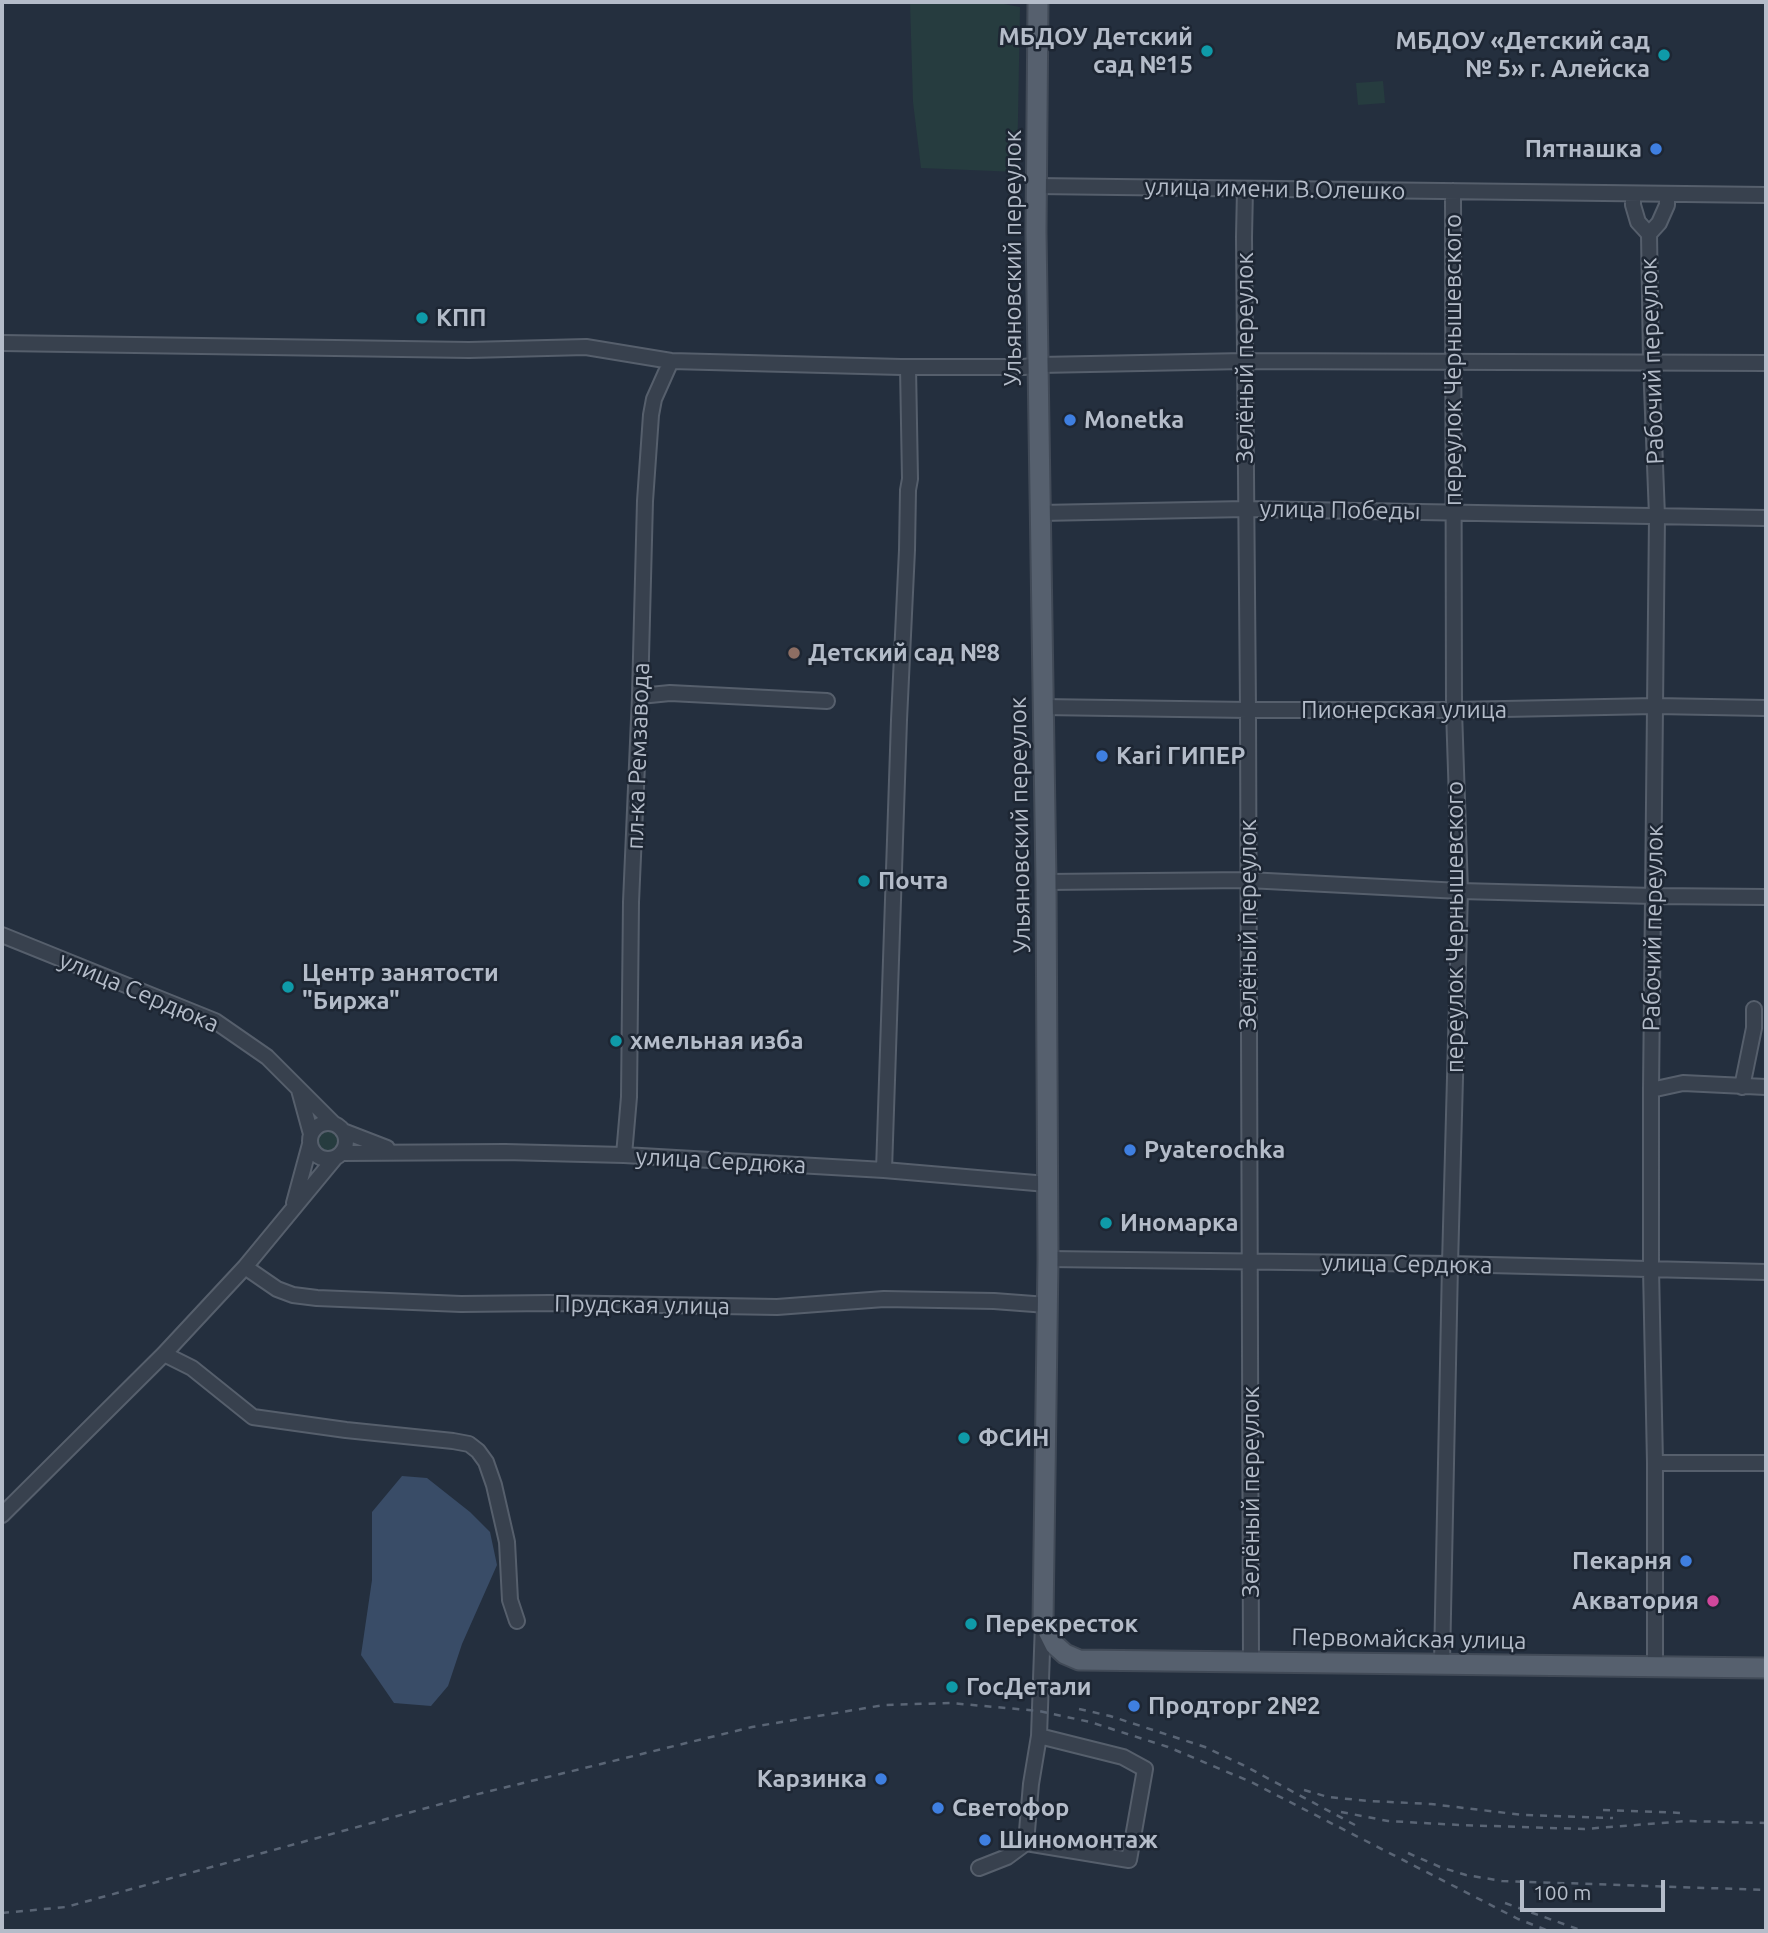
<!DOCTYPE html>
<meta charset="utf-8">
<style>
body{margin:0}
#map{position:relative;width:1768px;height:1933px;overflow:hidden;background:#242f3e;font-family:Ubuntu,sans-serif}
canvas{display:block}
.frame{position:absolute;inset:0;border:4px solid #b4bcc9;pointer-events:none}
.scale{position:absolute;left:1520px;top:1880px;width:145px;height:32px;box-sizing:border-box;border:4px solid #b4bcc9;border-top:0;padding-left:9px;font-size:21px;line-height:24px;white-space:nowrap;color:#b4bcc9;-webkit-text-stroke:5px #1d2633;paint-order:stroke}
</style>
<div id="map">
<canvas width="1768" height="1933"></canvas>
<div class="frame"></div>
<div class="scale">100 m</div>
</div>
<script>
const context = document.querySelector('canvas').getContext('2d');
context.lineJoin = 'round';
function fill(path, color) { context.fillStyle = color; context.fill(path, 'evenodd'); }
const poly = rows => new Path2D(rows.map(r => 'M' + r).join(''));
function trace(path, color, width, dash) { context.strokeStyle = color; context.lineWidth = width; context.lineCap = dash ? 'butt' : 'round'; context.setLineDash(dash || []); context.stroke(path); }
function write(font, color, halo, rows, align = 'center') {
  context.font = font + ' Ubuntu,sans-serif'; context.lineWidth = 5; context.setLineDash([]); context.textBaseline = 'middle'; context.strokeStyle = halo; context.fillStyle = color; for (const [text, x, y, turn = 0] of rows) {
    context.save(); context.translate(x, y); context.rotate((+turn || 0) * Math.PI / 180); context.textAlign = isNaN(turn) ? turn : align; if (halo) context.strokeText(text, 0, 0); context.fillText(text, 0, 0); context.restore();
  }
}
const green = poly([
 [910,2,993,2,1020,7,1017,172,921,168,913,102],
 [1383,81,1385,103,1358,105,1356,83],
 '317 1141a11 11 0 1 1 22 0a11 11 0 1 1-22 0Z'
]);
const water = poly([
 [402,1476,427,1478,470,1512,490,1532,497,1565,462,1644,448,1686,431,1706,394,1703,361,1655,372,1580,372,1512]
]);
const minor = poly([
 [1036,186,1766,195],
 [1245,189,1244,237,1248,710,1251,1661],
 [1633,194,1633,205,1638,222,1649,234],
 [2,343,469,350,586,347,671,361,901,367,1024,367,1039,365,1245,361,1766,363],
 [1040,513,1246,509,1766,518],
 [640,696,670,693,827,701],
 [1042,707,1248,710,1454,710,1655,706,1766,708],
 [1046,882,1248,880,1460,891,1654,896,1766,897],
 [2,935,215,1021,267,1057,334,1124],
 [1742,1087,1754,1028,1754,1009],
 [299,1090,311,1134],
 [1651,1090,1683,1083,1766,1087],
 '310 1141a18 18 0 1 1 36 0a18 18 0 1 1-36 0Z',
 [343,1131,387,1148],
 [342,1153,505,1152,624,1155,884,1170,1047,1184],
 [624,1155,629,1097,631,902,640,696,645,501,651,415,654,399,671,361],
 [884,1170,899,720,907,550,908,490,910,479,908,367],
 [294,1203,310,1144],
 [1048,1259,1450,1264,1766,1272],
 [245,1267,277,1289,293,1295,317,1298,461,1304,549,1303,777,1307,884,1299,994,1301,1047,1305],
 [164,1354,192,1368,253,1417,346,1430,453,1441,469,1444,478,1451,486,1462,494,1485,507,1542,510,1600,517,1621],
 [1655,1463,1766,1463],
 [2,1515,164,1354,245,1267,335,1158],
 [1442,1663,1450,1264,1460,891,1454,710,1453,191],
 [1655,1667,1655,1463,1651,1269,1651,1090,1657,516,1651,362,1649,234,1659,223,1667,205,1667,194],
 [1026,1843,1129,1860,1145,1769,1123,1757,1039,1736],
 [979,1868,1007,1857,1026,1843,1031,1784,1039,1736,1043,1623]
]);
const major = poly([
 [1038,2,1036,232,1046,882,1048,1259,1043,1621,1055,1645,1065,1654,1079,1660,1766,1668]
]);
const rail = poly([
 [1079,1709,1110,1716,1205,1747,1243,1765,1355,1825],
 [1304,1790,1328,1797,1369,1801,1431,1804,1523,1815,1613,1818],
 [1603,1810,1683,1813],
 [1341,1812,1388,1821,1459,1825,1584,1829,1687,1821,1766,1823],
 [1408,1853,1440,1867,1466,1875,1502,1881,1766,1890],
 [1505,1903,1583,1931],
 [2,1913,66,1907,470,1796,752,1727,884,1705,950,1703,1039,1711,1090,1722,1168,1747,1251,1782,1518,1919,1549,1931]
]);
const markers = [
 [1207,51,7,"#0f9aa8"],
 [1664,55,7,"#0f9aa8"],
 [1656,149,7,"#3f7fe0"],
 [422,318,7,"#0f9aa8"],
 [1070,420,7,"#3f7fe0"],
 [794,653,7,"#8d6e63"],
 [1102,756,7,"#3f7fe0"],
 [864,881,7,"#0f9aa8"],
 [288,987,7,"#0f9aa8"],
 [616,1041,7,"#0f9aa8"],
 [1130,1150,7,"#3f7fe0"],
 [1106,1223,7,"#0f9aa8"],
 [964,1438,7,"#0f9aa8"],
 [1686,1561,7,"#3f7fe0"],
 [1713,1601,7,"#d1479c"],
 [971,1624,7,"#0f9aa8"],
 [952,1687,7,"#0f9aa8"],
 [1134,1706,7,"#3f7fe0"],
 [881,1779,7,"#3f7fe0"],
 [938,1808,7,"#3f7fe0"],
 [985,1840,7,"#3f7fe0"]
];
const poiNames = [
 ["МБДОУ Детский",1193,37,"right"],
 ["сад №15",1193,65,"right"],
 ["МБДОУ «Детский сад",1650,41,"right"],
 ["№ 5» г. Алейска",1650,69,"right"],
 ["Пятнашка",1642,149,"right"],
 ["КПП",436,318],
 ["Monetka",1084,420],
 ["Детский сад №8",808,653],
 ["Kari ГИПЕР",1116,756],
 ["Почта",878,881],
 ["Центр занятости",302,973],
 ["\"Биржа\"",302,1001],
 ["хмельная изба",630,1041],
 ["Pyaterochka",1144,1150],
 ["Иномарка",1120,1223],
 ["ФСИН",978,1438],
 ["Пекарня",1672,1561,"right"],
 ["Акватория",1699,1601,"right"],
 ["Перекресток",985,1624],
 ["ГосДетали",966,1687],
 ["Продторг 2№2",1148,1706],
 ["Карзинка",867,1779,"right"],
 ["Светофор",952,1808],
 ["Шиномонтаж",999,1840]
];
const streetNames = [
 ["улица имени В.Олешко",1275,189,1],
 ["Ульяновский переулок",1013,258,-90],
 ["Зелёный переулок",1245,358,-90],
 ["переулок Чернышевского",1453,360,-90],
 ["Рабочий переулок",1652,361,-92],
 ["улица Победы",1340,510,1],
 ["Пионерская улица",1404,710],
 ["пл-ка Ремзавода",638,756,-88],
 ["Ульяновский переулок",1020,825,-91],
 ["Зелёный переулок",1248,925,-90],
 ["переулок Чернышевского",1455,927,-90],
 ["Рабочий переулок",1653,928,-89],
 ["улица Сердюка",139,992,23],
 ["улица Сердюка",721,1161,3],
 ["улица Сердюка",1407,1264,1],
 ["Прудская улица",642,1305,1],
 ["Зелёный переулок",1251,1492,-90],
 ["Первомайская улица",1409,1639,1]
];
fill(green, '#263c3f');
fill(water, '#394c67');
trace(minor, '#565f6c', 18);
trace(major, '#414a57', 23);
trace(minor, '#38414e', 14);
trace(major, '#56606e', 19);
trace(rail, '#5a6575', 2.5, [7, 7]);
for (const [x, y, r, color] of markers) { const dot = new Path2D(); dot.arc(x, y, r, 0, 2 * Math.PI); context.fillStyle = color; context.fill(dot); trace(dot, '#1d2633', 2.5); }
write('bold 24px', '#b4bcc9', '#1d2633', poiNames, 'left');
write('24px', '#b4bcc9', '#1d2633', streetNames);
</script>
